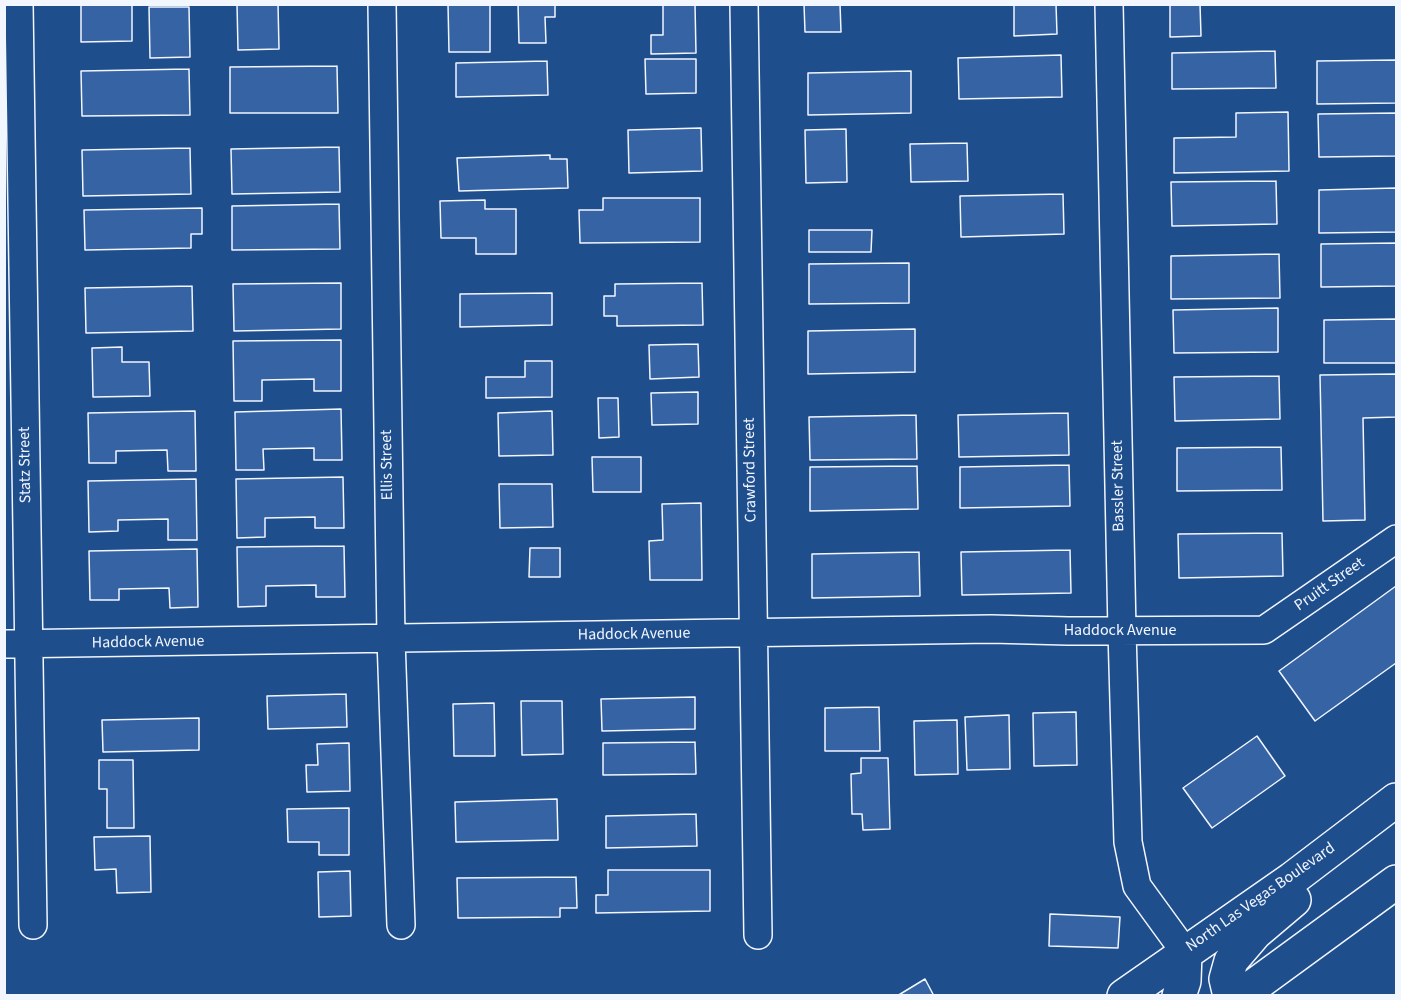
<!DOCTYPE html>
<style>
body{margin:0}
#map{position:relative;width:1401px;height:1000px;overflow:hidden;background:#1f4e8c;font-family:"Source Sans 3",sans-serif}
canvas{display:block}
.frame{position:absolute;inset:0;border:6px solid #f2f6ff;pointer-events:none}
</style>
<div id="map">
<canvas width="1401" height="1000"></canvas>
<div class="frame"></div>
</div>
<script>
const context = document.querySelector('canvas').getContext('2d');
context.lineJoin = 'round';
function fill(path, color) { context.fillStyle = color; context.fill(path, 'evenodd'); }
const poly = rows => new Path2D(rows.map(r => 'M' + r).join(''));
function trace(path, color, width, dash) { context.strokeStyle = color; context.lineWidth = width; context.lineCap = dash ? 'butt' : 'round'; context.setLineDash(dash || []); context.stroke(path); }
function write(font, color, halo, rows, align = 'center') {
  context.font = font + ' "Source Sans 3",sans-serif'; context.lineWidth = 4.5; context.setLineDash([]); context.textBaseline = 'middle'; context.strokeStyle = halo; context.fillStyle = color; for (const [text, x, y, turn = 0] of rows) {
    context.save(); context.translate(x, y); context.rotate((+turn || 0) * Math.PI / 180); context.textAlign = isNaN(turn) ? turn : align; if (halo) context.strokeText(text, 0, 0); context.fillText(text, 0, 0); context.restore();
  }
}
const building = poly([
 [81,4,132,4,132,41,81,42,81,4],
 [237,4,278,4,279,49,238,50,237,4],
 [448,4,490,4,490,52,449,52,448,4],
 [518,4,555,4,555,17,545,17,546,43,519,43,518,4],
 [663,4,695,4,696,53,651,54,651,35,663,35,663,4],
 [804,4,840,4,841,32,805,32,804,4],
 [1014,4,1056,4,1057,34,1014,36,1014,4],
 [1170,4,1200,4,1201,36,1170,37,1170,4],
 [149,7,189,7,190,57,150,58,149,7],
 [1275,51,1276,88,1172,89,1172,53,1275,51],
 [1061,55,1062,97,959,99,958,58,1061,55],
 [645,59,696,59,696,93,646,94,645,59],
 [1396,60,1396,103,1317,104,1317,61,1396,60],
 [547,61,548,95,456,97,456,63,547,61],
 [337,66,338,113,230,113,230,67,337,66],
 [189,69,190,115,82,116,81,71,189,69],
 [911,71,911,113,808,115,808,73,911,71],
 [1288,112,1289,171,1174,173,1174,138,1236,137,1236,113,1288,112],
 [1396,113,1396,156,1319,157,1318,114,1396,113],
 [701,128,702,171,629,173,628,130,701,128],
 [846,129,847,182,806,183,805,130,846,129],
 [967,143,968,181,911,182,910,144,967,143],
 [339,147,340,192,232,194,231,149,339,147],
 [190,148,191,194,83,196,82,150,190,148],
 [550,155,550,159,567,159,568,188,459,191,457,158,550,155],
 [1276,181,1277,224,1172,226,1171,182,1276,181],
 [1396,188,1396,232,1319,233,1319,190,1396,188],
 [1063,194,1064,234,961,237,960,196,1063,194],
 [603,198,700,198,700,242,580,243,579,210,603,210,603,198],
 [485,200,485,209,516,209,516,254,476,254,476,238,441,238,440,201,485,200],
 [339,204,340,249,232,250,232,206,339,204],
 [202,208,202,234,191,234,191,248,85,250,84,210,202,208],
 [809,230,872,230,871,252,809,252,809,230],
 [1396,243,1396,286,1321,287,1321,244,1396,243],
 [1279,254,1280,298,1171,299,1171,256,1279,254],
 [909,263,909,303,809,304,809,264,909,263],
 [341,283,341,329,234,331,233,284,341,283],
 [702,283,703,325,617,326,617,316,604,316,604,296,615,296,615,284,702,283],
 [192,286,193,331,86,333,85,288,192,286],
 [552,293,552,325,460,327,460,294,552,293],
 [1278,308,1278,352,1174,353,1173,310,1278,308],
 [1396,319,1396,363,1324,363,1324,320,1396,319],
 [915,329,915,372,808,374,808,331,915,329],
 [341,340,341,391,314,391,314,379,262,380,262,401,234,401,233,341,341,340],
 [698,344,699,377,650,379,649,345,698,344],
 [122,347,122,362,149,362,150,396,93,397,92,348,122,347],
 [525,361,552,361,552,397,486,398,486,377,525,377,525,361],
 [1396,374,1396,417,1363,418,1365,520,1323,521,1320,375,1396,374],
 [1279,376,1280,419,1175,421,1174,377,1279,376],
 [698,392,698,424,652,425,651,393,698,392],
 [598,398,618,398,619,437,599,438,598,398],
 [341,409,342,460,314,460,314,448,263,449,264,470,236,470,235,412,341,409],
 [195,411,196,471,168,471,167,450,116,451,116,463,89,463,88,413,195,411],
 [552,411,553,455,499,456,498,413,552,411],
 [1068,413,1069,455,959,457,958,415,1068,413],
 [916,415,917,459,810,460,809,417,916,415],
 [1281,447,1282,490,1177,491,1177,448,1281,447],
 [592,457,641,457,641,492,593,492,592,457],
 [1069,465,1070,506,960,508,960,467,1069,465],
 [917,466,918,509,810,511,810,467,917,466],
 [343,477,344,528,315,528,315,517,265,518,265,537,237,538,236,479,343,477],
 [196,479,197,540,168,540,168,519,118,520,118,531,89,532,88,481,196,479],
 [499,484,552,484,553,527,500,528,499,484],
 [701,503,702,580,650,580,649,541,663,540,662,504,701,503],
 [1282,533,1283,576,1179,578,1178,534,1282,533],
 [344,546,345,597,316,597,316,585,266,586,266,606,238,607,237,547,344,546],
 [530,548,560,548,560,577,529,577,530,548],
 [197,549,198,607,170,608,169,588,119,589,119,600,90,600,89,551,197,549],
 [1070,550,1071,593,962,595,961,552,1070,550],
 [919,552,920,596,812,598,812,554,919,552],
 [1396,586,1396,663,1315,721,1279,671,1396,586],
 [346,694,347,727,268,729,267,696,346,694],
 [695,697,695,729,602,731,601,699,695,697],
 [521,701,562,701,563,754,522,755,521,701],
 [494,703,495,756,454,756,453,704,494,703],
 [879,707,880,751,825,751,825,708,879,707],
 [1076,712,1077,765,1034,766,1033,713,1076,712],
 [1009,715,1010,769,967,770,965,717,1009,715],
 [199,718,199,750,103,752,102,720,199,718],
 [957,720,958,774,915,775,914,721,957,720],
 [1257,736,1285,776,1212,828,1183,788,1257,736],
 [695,742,696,774,603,775,603,743,695,742],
 [349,743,350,791,307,792,306,765,318,765,317,744,349,743],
 [861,758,888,758,890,829,863,830,862,814,852,814,851,774,861,773,861,758],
 [99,760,133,760,134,828,107,828,107,789,99,789,99,760],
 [557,799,558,840,456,842,455,802,557,799],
 [349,808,349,855,319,855,319,842,288,842,287,809,349,808],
 [696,814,697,846,606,848,606,816,696,814],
 [150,836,151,892,117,893,116,869,95,870,94,837,150,836],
 [608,870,710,870,710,911,596,913,596,895,608,895,608,870],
 [350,871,351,916,319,917,318,872,350,871],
 [576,877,577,908,560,908,560,917,458,918,457,878,576,877],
 [1050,914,1120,917,1118,948,1049,946,1050,914],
 [925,979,934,996,897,996,925,979]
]);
const minor = poly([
 [19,4,33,925],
 [382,4,391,639,401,925],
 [744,4,758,935],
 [1109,4,1122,631,1128,842,1137,886,1185,952],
 [4,644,991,629,1068,631,1264,630,1396,539]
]);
const major = poly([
 [1124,996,1292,879,1396,800],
 [1179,996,1184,981,1185,952],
 [1230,996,1226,979,1231,961,1255,933,1294,900],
 [1240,996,1396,882]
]);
const streetNames = [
 ["Statz Street",26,465,-91],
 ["Ellis Street",388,465,-91],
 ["Crawford Street",751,470,-91],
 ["Bassler Street",1119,486,-91],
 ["Pruitt Street",1330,585,-35],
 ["Haddock Avenue",1120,631],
 ["Haddock Avenue",634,635,-1],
 ["Haddock Avenue",148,643,-1],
 ["North Las Vegas Boulevard",1261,898,-35]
];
fill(building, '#3563a3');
trace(building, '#f2f6ff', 1.5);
trace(minor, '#f2f6ff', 30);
trace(major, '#f2f6ff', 36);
trace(minor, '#1f4e8c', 27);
trace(major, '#1f4e8c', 33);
write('16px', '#f2f6ff', '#1f4e8c', streetNames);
</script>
